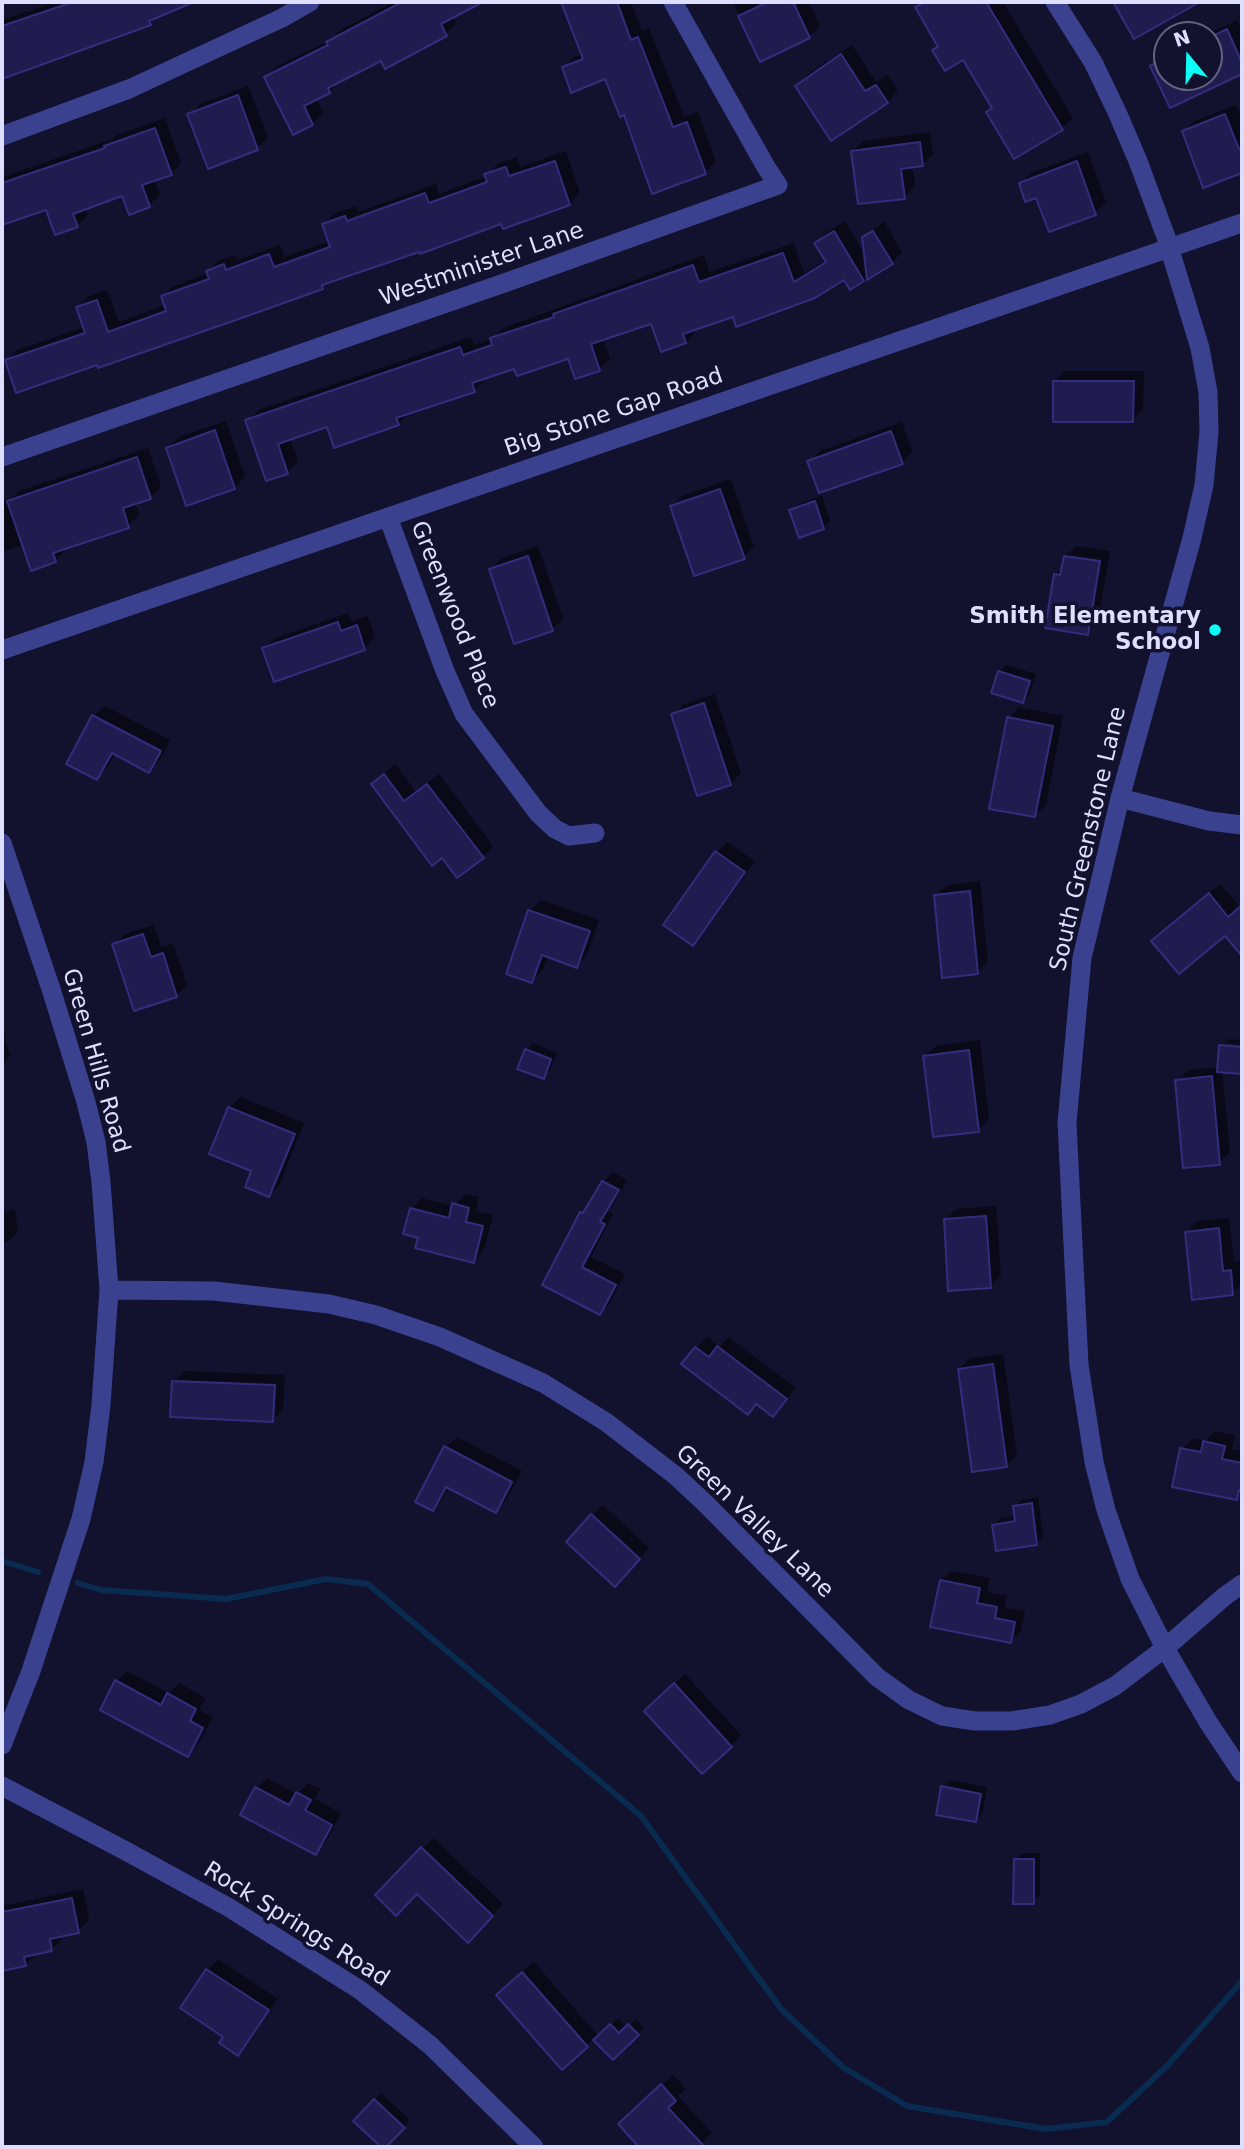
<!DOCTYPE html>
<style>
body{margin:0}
#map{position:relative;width:1244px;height:2149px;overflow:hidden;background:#12112e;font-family:"DejaVu Sans",sans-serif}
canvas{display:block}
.frame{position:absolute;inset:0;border:4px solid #dedeff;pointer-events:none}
.north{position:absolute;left:1153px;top:21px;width:70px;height:70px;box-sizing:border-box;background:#12112e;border:2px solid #646382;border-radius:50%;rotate:341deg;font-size:19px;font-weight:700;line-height:28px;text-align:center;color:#dedeff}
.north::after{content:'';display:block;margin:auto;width:24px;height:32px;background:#0afff9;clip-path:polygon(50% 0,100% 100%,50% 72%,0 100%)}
</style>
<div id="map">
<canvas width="1244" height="2149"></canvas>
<div class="frame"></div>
<div class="north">N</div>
</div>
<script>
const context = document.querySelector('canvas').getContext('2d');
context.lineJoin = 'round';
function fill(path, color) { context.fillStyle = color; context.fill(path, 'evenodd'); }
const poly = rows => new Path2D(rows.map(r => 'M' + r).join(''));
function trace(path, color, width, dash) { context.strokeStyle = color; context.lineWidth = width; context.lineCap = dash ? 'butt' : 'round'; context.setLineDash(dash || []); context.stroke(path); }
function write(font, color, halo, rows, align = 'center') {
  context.font = font + ' "DejaVu Sans",sans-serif'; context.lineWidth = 7; context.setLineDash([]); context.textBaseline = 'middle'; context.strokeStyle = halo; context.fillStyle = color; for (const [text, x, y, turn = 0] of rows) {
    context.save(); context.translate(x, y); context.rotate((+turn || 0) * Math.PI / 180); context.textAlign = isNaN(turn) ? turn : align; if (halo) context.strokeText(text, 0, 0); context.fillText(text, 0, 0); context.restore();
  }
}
const shadow = poly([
 [55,2,191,2,158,15,150,23,3,76,2,20],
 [393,2,478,2,452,16,456,23,446,34,382,58,340,81,329,92,316,98,323,113,312,124,266,77,277,66,331,40,339,31],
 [562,2,631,2,642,31,649,28,684,117,698,112,716,162,705,173,625,113,606,77,564,68,574,57,583,54],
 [733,2,809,2,820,26,809,37,761,60],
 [917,2,997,2,1000,6,1004,4,1073,118,1062,128,1015,157,988,112,994,106,964,57,934,51,939,46,916,5],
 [1237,20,1242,30,1242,72,1171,106,1152,66,1167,53,1167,77,1209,77,1209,35,1206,35],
 [852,45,876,82,887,75,898,91,887,102,832,138,797,86,807,75],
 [248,86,268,138,257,148,190,114,200,104],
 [1236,105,1242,121,1242,171,1204,186,1184,131,1194,121],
 [165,118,181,163,171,174,154,179,160,195,149,205,123,194,85,208,88,215,77,226,47,208,2,224,2,177,113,139,117,135],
 [930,132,933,154,922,165,912,166,915,186,904,197,853,151,864,141],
 [566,151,580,193,569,204,502,222,420,250,329,281,322,288,7,361,17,350,85,327,78,307,89,296,107,290,119,322,166,305,163,296,173,286,209,273,208,271,219,260,235,255,237,260,280,245,284,257,330,241,324,224,334,214,356,206,358,212,436,184,439,194,487,176,497,164,517,157,520,167],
 [1088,152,1106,202,1095,213,1050,230,1037,195,1021,183,1031,173],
 [845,221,866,256,864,238,884,221,902,252,892,263,863,280,845,278,695,328,696,331,686,342,652,322,603,338,610,359,599,369,569,357,515,367,484,377,485,380,474,390,409,413,398,424,328,425,290,438,298,462,287,472,247,421,258,410,471,337,474,345,492,339,503,328,704,255,709,272,794,243,804,273,826,260,816,243,827,232],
 [1065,371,1144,371,1143,410,1133,420,1055,381],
 [226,421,245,476,235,487,187,503,168,448,179,437],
 [902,422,912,452,902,463,809,461,820,451],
 [148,448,161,487,150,497,135,502,139,515,128,526,65,547,66,550,55,561,24,545,2,552,2,501,13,497,19,491],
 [731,479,754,547,744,557,672,506,682,496],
 [822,496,830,521,824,528,791,511,798,504],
 [538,546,563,619,552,629,491,569,502,558],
 [1076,546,1110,551,1098,622,1087,633,1055,575,1064,567,1065,556],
 [348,613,351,621,368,616,375,638,364,648,264,649,275,638],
 [1006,665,1036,674,1030,694,1023,701,1000,672],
 [715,694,741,773,730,784,673,715,684,704],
 [105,706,170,740,160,760,149,771,115,753,108,767,97,778,94,716],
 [1019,707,1063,716,1046,805,1035,815,1009,718],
 [395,764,416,792,439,774,493,846,483,857,373,784],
 [727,842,755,861,703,933,693,944,717,852],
 [980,881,988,962,977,972,936,895,947,885],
 [1220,884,1240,907,1242,905,1242,952,1226,933,1164,931],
 [541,900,599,920,587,955,577,966,548,956,543,970,532,981,508,973,530,911],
 [154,925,161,947,173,943,187,985,177,995,135,1009,114,945,125,934],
 [2,1029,10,1056,2,1065],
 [1228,1039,1242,1040,1242,1045,1225,1043,1225,1047,1242,1048,1242,1072,1222,1070,1230,1152,1219,1163,1177,1081,1188,1070,1219,1067,1221,1046],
 [980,1040,989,1119,978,1130,925,1056,936,1046],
 [533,1043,557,1053,550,1070,543,1077,527,1050],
 [240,1097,304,1123,280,1184,269,1195,253,1170,229,1108],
 [613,1172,627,1180,609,1211,613,1214,591,1257,625,1274,610,1303,600,1313,545,1284,582,1213,590,1204,603,1182],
 [465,1194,479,1197,476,1211,493,1215,484,1250,473,1261,420,1237,411,1209,422,1198,454,1206],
 [996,1206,1001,1276,991,1286,946,1219,957,1209],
 [15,1210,18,1232,7,1242,2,1243,2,1212],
 [1229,1218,1234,1261,1241,1261,1242,1274,1242,1284,1232,1293,1187,1232,1197,1221],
 [707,1337,719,1347,729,1337,796,1388,773,1415,757,1403,748,1412,696,1348],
 [1003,1354,1017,1455,1007,1466,959,1369,970,1358],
 [184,1371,285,1375,283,1409,273,1420,174,1382],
 [1215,1431,1235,1435,1232,1449,1242,1451,1242,1492,1237,1498,1182,1449,1193,1438,1206,1441],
 [457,1437,522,1471,506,1500,495,1511,449,1487,443,1498,433,1509,446,1447],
 [1038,1497,1043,1536,1037,1543,994,1525,1001,1518,1016,1516,1015,1507,1022,1500],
 [603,1505,649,1548,625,1574,592,1515],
 [952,1571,990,1578,987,1592,1007,1596,1005,1608,1025,1611,1021,1631,1010,1641,941,1581],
 [127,1671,169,1693,179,1683,206,1698,199,1710,213,1717,198,1744,187,1755,117,1681],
 [685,1674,741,1735,731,1746,657,1700],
 [267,1778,297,1794,308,1783,320,1789,315,1799,341,1813,326,1842,315,1853,256,1789],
 [950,1780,987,1787,982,1814,975,1820,943,1787],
 [433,1838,503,1904,468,1940,418,1892,377,1895],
 [1022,1853,1040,1853,1040,1895,1033,1902,1015,1860],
 [83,1889,89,1920,78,1931,61,1935,62,1939,51,1950,36,1954,25,1965,4,1969,2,1906],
 [218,1959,278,1999,248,2043,238,2054,225,2036,182,2008,208,1970],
 [534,1962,599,2037,618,2018,627,2028,636,2019,644,2028,613,2058,594,2038,562,2068,509,1984],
 [673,2075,686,2089,678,2096,712,2133,698,2147,642,2147,620,2124],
 [381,2093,410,2120,384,2147,355,2121]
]);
const stream = poly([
 [2,1561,38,1572],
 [78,1583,101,1590,226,1599,326,1579,368,1584,641,1816,781,2009,844,2068,907,2106,1046,2129,1107,2122,1167,2066,1242,1981]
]);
const building = poly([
 [73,2,194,2,149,21,151,25,2,79,2,26,73,2],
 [402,2,483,2,441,24,447,36,385,69,381,61,328,88,330,93,304,106,313,125,293,135,264,77,328,45,326,42,402,2],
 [561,2,617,2,631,40,638,37,673,127,687,122,706,174,652,194,624,115,620,117,605,79,571,93,562,67,583,59,561,2],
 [768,2,793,2,810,38,760,62,738,16,768,2],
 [925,2,986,2,1063,130,1014,159,986,112,992,108,963,60,945,71,932,50,938,47,915,7,925,2],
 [1113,2,1200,2,1134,39,1113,2],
 [1227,29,1242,63,1242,74,1170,108,1150,66,1167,57,1167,77,1209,77,1209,38,1227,29],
 [841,54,865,91,876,85,888,103,831,141,795,86,841,54],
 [238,95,258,150,208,169,187,114,238,95],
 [1225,114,1239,149,1242,148,1242,173,1203,188,1182,131,1225,114],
 [155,128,172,175,142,185,150,207,129,215,122,196,73,214,78,227,55,235,46,210,2,225,2,183,105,148,104,146,155,128],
 [920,142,923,166,901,169,905,199,858,204,851,151,920,142],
 [555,161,570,205,503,229,501,224,420,254,419,252,322,285,323,289,236,320,98,368,97,365,16,393,5,360,85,333,76,307,97,300,108,332,166,311,161,296,209,279,206,271,224,264,226,270,269,254,274,267,330,247,322,224,345,216,347,221,425,193,429,203,487,182,484,174,506,167,509,176,555,161],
 [1077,161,1096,215,1049,232,1036,198,1025,202,1019,183,1077,161],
 [834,231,864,281,850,290,844,280,815,298,736,327,733,317,683,334,686,343,661,352,651,324,591,344,600,371,575,379,568,359,517,376,514,369,472,383,475,392,396,418,399,425,334,448,327,427,278,444,288,474,266,481,245,420,460,347,463,355,492,345,490,338,554,317,553,314,693,265,699,282,783,253,794,282,826,262,814,243,834,231],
 [873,231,893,264,867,280,862,237,873,231],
 [1053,381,1134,381,1133,422,1053,422,1053,381],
 [215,430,235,489,186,506,166,448,215,430],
 [891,431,903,464,819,493,807,461,891,431],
 [137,457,151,499,123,508,129,528,53,553,56,562,31,571,7,501,137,457],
 [720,489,745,559,694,576,670,506,720,489],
 [815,501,824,529,799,538,789,510,815,501],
 [528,556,553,631,514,644,489,569,528,556],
 [1064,556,1100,561,1088,635,1045,628,1054,574,1060,575,1064,556],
 [338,622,341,631,357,625,365,650,274,682,262,648,338,622],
 [998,671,1030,681,1023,703,991,693,998,671],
 [704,703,731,785,697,796,671,714,704,703],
 [92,715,161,751,149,773,112,753,97,780,66,764,92,715],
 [1007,717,1053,726,1035,817,989,809,1007,717],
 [384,774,404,801,427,784,484,858,457,878,442,858,432,866,371,784,384,774],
 [715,851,745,872,693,946,663,925,715,851],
 [970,891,978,974,942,978,934,895,970,891],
 [1209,893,1228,917,1242,905,1242,956,1225,936,1179,974,1151,941,1209,893],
 [528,910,590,931,577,968,542,955,532,983,506,974,528,910],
 [143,934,151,957,163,953,177,997,134,1011,112,944,143,934],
 [1219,1045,1242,1047,1242,1074,1217,1072,1219,1045],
 [525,1049,551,1059,544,1079,517,1069,525,1049],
 [969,1050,979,1132,933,1137,923,1056,969,1050],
 [1212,1076,1220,1165,1183,1168,1175,1080,1212,1076],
 [228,1107,295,1134,269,1197,245,1187,251,1171,209,1154,228,1107],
 [602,1181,619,1190,600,1222,605,1224,582,1267,616,1285,600,1315,542,1285,580,1212,583,1213,602,1181],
 [452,1203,469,1208,466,1222,483,1226,474,1263,415,1248,418,1238,403,1234,410,1208,449,1218,452,1203],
 [986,1216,991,1288,948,1291,944,1219,986,1216],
 [1219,1228,1223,1271,1231,1270,1233,1295,1192,1300,1185,1232,1219,1228],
 [717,1346,787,1399,773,1417,756,1404,748,1415,681,1364,695,1347,709,1357,717,1346],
 [993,1364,1007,1467,972,1472,958,1369,993,1364],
 [172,1381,275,1385,273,1422,170,1417,172,1381],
 [1203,1441,1225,1446,1222,1459,1242,1463,1242,1491,1239,1490,1237,1500,1172,1487,1180,1448,1201,1452,1203,1441],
 [444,1446,512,1482,496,1513,446,1487,433,1511,415,1502,444,1446],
 [1032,1503,1037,1545,996,1551,992,1525,1015,1521,1013,1506,1032,1503],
 [591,1514,640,1559,615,1587,566,1542,591,1514],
 [940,1580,980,1588,977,1603,997,1607,995,1618,1015,1622,1011,1643,930,1627,940,1580],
 [115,1680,161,1705,167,1693,196,1709,190,1721,203,1728,188,1757,100,1710,115,1680],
 [674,1683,732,1747,702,1774,644,1711,674,1683],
 [941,1786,981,1794,976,1822,936,1815,941,1786],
 [255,1787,289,1805,296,1792,311,1800,305,1810,332,1825,316,1855,240,1815,255,1787],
 [421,1847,493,1916,468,1943,417,1894,396,1916,375,1895,421,1847],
 [1014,1859,1034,1859,1034,1904,1013,1904,1014,1859],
 [72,1898,79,1933,50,1939,52,1951,24,1957,26,1966,2,1971,2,1912,72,1898],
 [206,1969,269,2010,238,2056,219,2043,223,2037,180,2008,206,1969],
 [522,1972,588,2047,562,2070,496,1995,522,1972],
 [610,2024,619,2033,628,2024,639,2035,613,2060,593,2040,610,2024],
 [661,2084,676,2101,668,2108,705,2147,639,2147,618,2124,661,2084],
 [374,2099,405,2128,386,2147,381,2147,353,2121,374,2099]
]);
const minor = poly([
 [1055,2,1093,62,1117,112,1138,161,1166,237,1200,348,1208,392,1209,432,1204,485,1192,538,1120,798,1082,958,1067,1123,1079,1365,1094,1462,1106,1510,1130,1579,1165,1648,1208,1722,1242,1773],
 [2,136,129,89,282,18,310,2],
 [2,457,510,281,778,185,766,167,673,2],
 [388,517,445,671,464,714,538,813,555,829,569,836,595,833],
 [2,650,1242,223],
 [1120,798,1209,821,1242,825],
 [2,843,51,989,86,1102,96,1142,101,1182,109,1290,101,1405,94,1462,81,1519,31,1671,2,1745],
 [109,1290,214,1291,329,1304,376,1315,440,1337,543,1383,606,1422,676,1476,705,1503,877,1677,909,1700,942,1716,975,1721,1012,1721,1050,1715,1081,1704,1115,1686,1165,1648,1225,1596,1242,1584],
 [2,1786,124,1850,228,1907,360,1990,430,2045,534,2147]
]);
const markers = [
 [1215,630,7,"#0afff9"]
];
const streetNames = [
 ["Westminister Lane",482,265,-19],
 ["Big Stone Gap Road",614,413,-19],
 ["Greenwood Place",454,615,68],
 ["South Greenstone Lane",1089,839,-77],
 ["Green Hills Road",95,1061,74],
 ["Green Valley Lane",754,1522,44],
 ["Rock Springs Road",296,1925,32]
];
const poiNames = [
 ["Smith Elementary",1201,617],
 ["School",1201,643]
];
fill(shadow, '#0007');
trace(stream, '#092b4f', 6);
fill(building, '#201c50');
trace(building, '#332d7d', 2);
trace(minor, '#3a428f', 19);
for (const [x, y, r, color] of markers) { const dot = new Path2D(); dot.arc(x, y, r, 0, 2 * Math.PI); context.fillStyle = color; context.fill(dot); trace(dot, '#12112e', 2.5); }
write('23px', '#dedeff', '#12112e', streetNames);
write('bold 23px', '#dedeff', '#12112e', poiNames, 'right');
</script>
